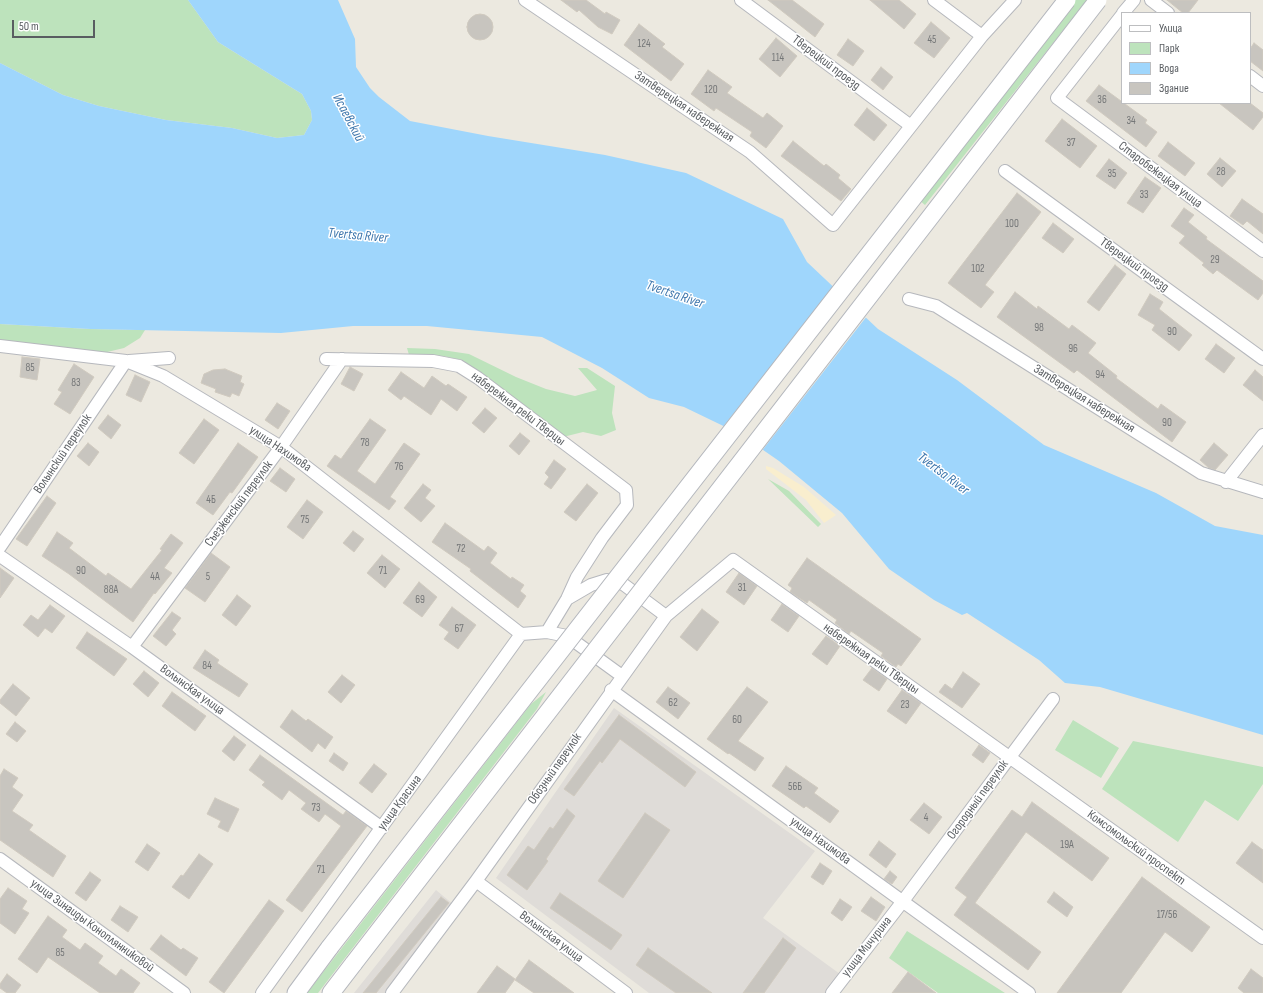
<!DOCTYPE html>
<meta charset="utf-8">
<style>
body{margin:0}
#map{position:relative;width:1263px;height:993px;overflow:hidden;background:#ece9e0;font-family:"Sofia Sans Condensed",sans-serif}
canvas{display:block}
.legend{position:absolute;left:1121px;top:12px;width:130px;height:92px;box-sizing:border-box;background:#fff;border:1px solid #bdbec0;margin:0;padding:5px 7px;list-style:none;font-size:12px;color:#595d61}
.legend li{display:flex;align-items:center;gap:8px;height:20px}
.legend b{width:20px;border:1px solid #bdbec0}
.scale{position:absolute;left:12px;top:20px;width:83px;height:18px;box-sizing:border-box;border:2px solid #595d61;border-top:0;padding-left:5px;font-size:12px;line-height:14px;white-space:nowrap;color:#595d61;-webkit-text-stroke:3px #fff;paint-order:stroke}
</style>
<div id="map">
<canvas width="1263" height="993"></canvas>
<ul class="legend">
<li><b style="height:5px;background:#fff"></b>Улица</li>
<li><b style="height:11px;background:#bde3bc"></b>Парк</li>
<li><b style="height:11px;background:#9fd6fc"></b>Вода</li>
<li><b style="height:11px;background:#c8c5bf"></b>Здание</li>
</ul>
<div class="scale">50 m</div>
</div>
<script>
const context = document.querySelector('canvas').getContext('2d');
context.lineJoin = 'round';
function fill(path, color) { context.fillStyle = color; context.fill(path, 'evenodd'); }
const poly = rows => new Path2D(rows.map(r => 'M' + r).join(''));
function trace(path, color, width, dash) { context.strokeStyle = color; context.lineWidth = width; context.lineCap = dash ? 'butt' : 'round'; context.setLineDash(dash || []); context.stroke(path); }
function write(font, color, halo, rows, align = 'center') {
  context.font = font + ' "Sofia Sans Condensed",sans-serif'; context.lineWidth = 3; context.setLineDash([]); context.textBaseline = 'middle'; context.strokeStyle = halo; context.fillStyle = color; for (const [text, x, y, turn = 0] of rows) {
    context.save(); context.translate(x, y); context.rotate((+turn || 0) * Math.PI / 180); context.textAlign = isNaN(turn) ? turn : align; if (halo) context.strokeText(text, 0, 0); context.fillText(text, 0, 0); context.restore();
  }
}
const industrial = poly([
 [614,708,815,851,763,918,840,974,826,993,649,993,496,878],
 [436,890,454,905,385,993,354,993]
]);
const green = poly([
 [0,0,188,0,218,42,302,94,311,111,312,120,304,135,277,138,232,128,166,120,99,106,63,95,0,63],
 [1075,0,1087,0,925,205,919,200],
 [0,324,90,329,145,330,140,338,124,348,103,353,0,342],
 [407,348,435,349,469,354,516,377,546,389,575,396,597,390,578,368,587,368,615,386,612,413,616,430,601,436,583,432,563,437,537,420,511,395,462,360,443,356,409,355],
 [768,479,789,491,821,524,818,527],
 [546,692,537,709,318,993,307,993,531,704],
 [1073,720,1119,748,1101,778,1055,750],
 [1133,741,1263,767,1263,784,1238,821,1205,800,1178,842,1102,789],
 [907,931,1005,993,938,993,889,958]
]);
const sand = poly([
 [766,466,773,468,804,487,836,515,824,523,806,500,766,469]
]);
const water = poly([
 [188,0,338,0,355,39,356,67,370,88,379,97,410,121,488,136,605,155,686,173,783,219,807,262,878,329,957,380,1044,445,1156,493,1215,526,1263,535,1263,735,1100,687,1065,683,1039,660,967,613,962,615,934,600,889,569,842,513,779,461,740,434,684,407,649,398,602,368,542,337,427,326,353,326,281,333,90,329,0,324,0,63,63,95,99,106,166,120,232,128,277,138,304,135,312,120,311,111,302,94,218,42]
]);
const pier = poly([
 [835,286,867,316,761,452,739,436,722,428]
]);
const building = poly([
 [561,0,586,0,605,14,606,12,620,20,612,34,598,27,579,10,577,12,561,0],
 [768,0,792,0,824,24,815,37,768,0],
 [870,0,899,0,916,14,904,29,870,0],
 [1167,0,1198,0,1188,13,1183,13,1167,0],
 '467 27a13 13 0 1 1 26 0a13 13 0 1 1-26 0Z',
 [931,22,950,38,934,58,914,43,931,22],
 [639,24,665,44,662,47,684,64,671,81,624,45,639,24],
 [776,38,797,56,780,77,759,59,776,38],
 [848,39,864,51,853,66,837,55,848,39],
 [1254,43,1263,50,1263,71,1250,61,1250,49,1254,43],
 [881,67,893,77,883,90,871,80,881,67],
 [708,70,732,87,727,93,763,118,767,113,783,126,766,148,750,136,752,132,716,108,714,111,691,94,708,70],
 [1099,85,1147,120,1145,123,1157,132,1146,147,1086,101,1099,85],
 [1219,103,1250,103,1263,113,1263,117,1253,130,1219,103],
 [867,108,887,125,874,141,854,125,867,108],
 [1062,119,1097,146,1080,168,1045,141,1062,119],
 [793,141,824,166,826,164,840,175,838,178,851,189,841,201,781,156,793,141],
 [1168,142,1195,163,1185,176,1158,156,1168,142],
 [1220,158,1236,171,1222,187,1207,174,1220,158],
 [1109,159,1127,173,1115,189,1096,176,1109,159],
 [1145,177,1161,188,1143,213,1127,203,1145,177],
 [1017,193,1041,212,985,285,994,292,981,308,948,283,1017,193],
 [1242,199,1263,214,1263,234,1247,221,1243,225,1230,216,1242,199],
 [1184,208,1194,215,1188,222,1207,237,1206,239,1263,281,1263,293,1258,300,1217,270,1213,274,1202,265,1204,263,1179,243,1185,236,1171,226,1184,208],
 [1053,223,1074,239,1063,253,1042,238,1053,223],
 [1115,265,1126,274,1099,311,1087,302,1115,265],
 [1015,292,1037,309,1038,306,1069,329,1072,325,1096,343,1088,353,1117,376,1116,378,1158,409,1161,404,1186,422,1172,442,1077,370,1074,373,997,317,1015,292],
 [1150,294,1163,302,1159,309,1192,335,1179,351,1152,330,1155,325,1138,315,1150,294],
 [1216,344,1235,358,1224,373,1205,359,1216,344],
 [22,357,40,359,37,380,20,377,22,357],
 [74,364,94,377,70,414,54,404,62,392,58,390,74,364],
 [350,367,363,374,354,391,341,384,350,367],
 [225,369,242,376,240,382,244,384,239,396,232,393,230,397,215,392,216,389,201,383,204,374,213,370,225,369],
 [1255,370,1263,377,1263,401,1243,385,1255,370],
 [401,372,424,388,432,376,446,386,448,384,467,397,457,411,441,399,431,415,404,396,401,400,388,390,401,372],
 [135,375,150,382,141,402,126,395,135,375],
 [277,403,290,411,278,429,265,420,277,403],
 [485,408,497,418,484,433,472,423,485,408],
 [108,415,121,425,111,439,98,428,108,415],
 [204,419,219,430,194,464,179,453,204,419],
 [370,419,386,430,357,471,375,484,404,443,420,454,390,497,396,501,389,510,327,466,335,455,341,459,370,419],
 [520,433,530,441,519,455,509,446,520,433],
 [88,443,99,452,89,466,77,456,88,443],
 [238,443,258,457,232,493,230,492,213,515,196,503,238,443],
 [1214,443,1228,455,1215,470,1209,468,1200,460,1214,443],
 [554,460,566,469,551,489,544,484,549,477,545,473,554,460],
 [280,468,295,479,286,492,270,481,280,468],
 [423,484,431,490,425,498,435,506,421,522,404,508,423,484],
 [587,484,598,493,576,521,564,512,587,484],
 [47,496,56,503,27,546,16,539,47,496],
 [307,500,323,512,303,539,287,527,307,500],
 [445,523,484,551,488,546,497,553,490,563,511,579,512,577,524,585,520,591,526,596,518,608,470,571,471,569,432,542,445,523],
 [353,531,364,539,354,552,343,543,353,531],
 [57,532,73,543,69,548,106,576,108,573,131,589,162,550,160,549,171,534,183,543,164,568,172,573,155,594,154,593,133,622,69,574,42,556,57,532],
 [211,553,230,567,205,602,185,588,211,553],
 [382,555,400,569,385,588,367,573,382,555],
 [807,558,921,639,901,666,898,664,896,667,881,656,883,653,851,631,849,634,835,623,837,620,809,600,807,603,790,592,792,588,788,585,807,558],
 [0,568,14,578,0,598,0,568],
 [739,573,757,586,744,605,726,592,739,573],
 [419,582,437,597,422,617,403,603,419,582],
 [237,595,251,606,236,626,222,615,237,595],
 [782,604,799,616,788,632,771,620,782,604],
 [50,605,65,616,52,633,45,628,38,637,23,625,31,615,38,620,50,605],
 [452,607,476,625,458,649,444,639,449,632,439,625,452,607],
 [702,609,719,622,697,651,680,637,702,609],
 [172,612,181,618,172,630,176,634,166,646,153,636,172,612],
 [87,632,127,659,114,676,76,648,87,632],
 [826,636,840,646,827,665,812,654,826,636],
 [205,650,219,660,217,663,248,684,239,697,193,668,205,650],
 [872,668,887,679,879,691,863,680,872,668],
 [144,671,159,683,148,697,133,684,144,671],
 [963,672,980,684,962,708,939,692,945,684,952,689,963,672],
 [342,675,355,685,341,703,328,692,342,675],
 [13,684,30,698,16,716,0,703,0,700,13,684],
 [668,687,690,703,678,719,656,702,668,687],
 [747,687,768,702,738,741,764,758,755,771,729,753,728,754,707,739,747,687],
 [902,690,921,703,906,724,887,711,902,690],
 [172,692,206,716,195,731,162,706,172,692],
 [292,710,306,721,308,719,333,737,325,749,318,743,312,752,280,727,292,710],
 [619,715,696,772,685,787,620,739,602,763,600,761,574,796,564,789,619,715],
 [15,722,26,731,17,742,6,734,15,722],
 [234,736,246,745,234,761,222,751,234,736],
 [979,745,990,753,983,763,972,755,979,745],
 [334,753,348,763,343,771,329,761,334,753],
 [260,755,343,815,346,811,367,826,302,912,286,900,341,826,325,814,319,822,301,809,306,803,289,790,282,800,262,785,265,782,249,770,260,755],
 [374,764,387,774,372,793,359,783,374,764],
 [786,766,818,788,814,793,839,811,830,823,806,806,804,808,772,786,786,766],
 [4,769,18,778,12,787,23,795,12,811,33,825,29,830,66,856,53,877,0,840,0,776,4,769],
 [215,798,239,809,228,832,218,827,221,821,207,814,215,798],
 [1032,802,1109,858,1092,881,1026,832,975,903,1041,952,1028,970,954,915,967,897,955,888,1012,810,1022,817,1032,802],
 [924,803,942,817,929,834,910,820,924,803],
 [567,809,575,816,546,859,548,861,527,890,507,875,528,846,534,850,550,827,553,829,567,809],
 [645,813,670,830,623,898,598,881,645,813],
 [879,841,896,854,886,868,869,855,879,841],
 [1252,842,1263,850,1263,883,1236,863,1252,842],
 [147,844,160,853,148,871,135,862,147,844],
 [199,854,213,864,189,899,172,887,181,875,183,876,199,854],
 [820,863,832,871,823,885,811,877,820,863],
 [890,871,897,877,892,884,884,879,890,871],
 [90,872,101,880,86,901,75,893,90,872],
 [1142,877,1210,927,1192,952,1165,932,1121,993,1057,993,1142,877],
 [8,888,27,901,22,909,29,913,15,934,0,923,0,899,8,888],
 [1054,892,1073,907,1067,917,1047,902,1054,892],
 [560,893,622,935,611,950,550,908,560,893],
 [441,897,449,903,376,993,363,993,441,897],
 [871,897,885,907,876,921,861,911,871,897],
 [840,899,852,907,842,921,831,913,840,899],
 [269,900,284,911,224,993,209,982,269,900],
 [120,906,138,917,128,932,111,920,120,906],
 [48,916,67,930,62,937,80,950,85,943,103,956,98,963,116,976,121,969,140,983,133,993,100,993,48,957,37,973,18,959,48,916],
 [161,935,181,950,183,948,198,958,186,976,150,949,161,935],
 [783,938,796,948,764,993,743,993,783,938],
 [648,948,712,993,676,993,636,965,648,948],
 [529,960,574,993,534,993,515,980,529,960],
 [497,966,515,979,505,993,477,993,497,966],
 [1251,969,1263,978,1263,993,1244,993,1238,988,1251,969],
 [908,972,936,993,892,993,908,972],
 [7,974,21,985,15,993,7,993,0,988,0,984,7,974]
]);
const minor = poly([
 [525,0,750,152,833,225,982,36,1015,0],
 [741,0,911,126],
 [934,0,982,36],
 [1151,0,1168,13],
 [1123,13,1134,0],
 [1122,15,1057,98,1263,251],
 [1250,76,1263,86],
 [1005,171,1263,359],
 [909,299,936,306,1201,473,1263,492],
 [0,346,126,361,163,376,281,447,521,634],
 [326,359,433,361,459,366,478,378,626,490,627,505,602,538,577,577,567,599,547,632],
 [129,361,169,358],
 [1226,482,1263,435],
 [0,547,126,361],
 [0,556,132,647,382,828],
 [567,599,591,585,607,580,623,584,666,616],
 [521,634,547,632,567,636,622,676],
 [132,647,281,447,342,359],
 [611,690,1029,993],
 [0,859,184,993],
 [476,881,626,993],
 [262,993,521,634],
 [392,993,476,881,666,616,733,560,1263,938],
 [832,993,903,901,1053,699]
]);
const secondary = poly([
 [296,993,330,947],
 [331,993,354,963]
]);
const secondaryBridge = poly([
 [330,947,1067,0],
 [354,963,1098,0]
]);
const numberNames = [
 ["45",932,40],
 ["124",644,44],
 ["114",778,58],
 ["120",711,90],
 ["36",1102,100],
 ["34",1131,121],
 ["37",1071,143],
 ["28",1221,172],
 ["35",1112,174],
 ["33",1144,195],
 ["100",1012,224],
 ["29",1215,260],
 ["102",978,269],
 ["98",1039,328],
 ["90",1172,332],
 ["96",1073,349],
 ["85",30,368],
 ["94",1100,375],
 ["83",76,383],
 ["90",1167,423],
 ["78",365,443],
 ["76",399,467],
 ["4Б",211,500],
 ["75",305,520],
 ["72",461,549],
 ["90",81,571],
 ["71",383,571],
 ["4А",155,577],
 ["5",208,577],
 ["31",742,588],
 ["88А",111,590],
 ["69",420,600],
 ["67",459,629],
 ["84",207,666],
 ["62",673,703],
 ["23",905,705],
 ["60",737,720],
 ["56Б",795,787],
 ["73",316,808],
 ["4",926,818],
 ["19А",1067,845],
 ["71",321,870],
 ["17/56",1167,915],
 ["85",60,953]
];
const streetNames = [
 ["Тверецкий проезд",826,63,37],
 ["Затверецкая набережная",684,107,34],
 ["Старобежецкая улица",1160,175,37],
 ["Тверецкий проезд",1134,265,36],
 ["Затверецкая набережная",1084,399,32],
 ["набережная реки Тверцы",518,409,37],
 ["улица Нахимова",280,449,34],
 ["Волынский переулок",63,454,-56],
 ["Съезженский переулок",239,504,-53],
 ["набережная реки Тверцы",871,659,35],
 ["Волынская улица",192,690,36],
 ["Обозный переулок",555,769,-55],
 ["Огородный переулок",978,800,-54],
 ["улица Красина",400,803,-54],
 ["улица Нахимова",820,841,36],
 ["Комсомольский проспект",1136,848,36],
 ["улица Зинаиды Коноплянниковой",92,926,36],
 ["Волынская улица",551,937,37],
 ["улица Мичурина",867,947,-52]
];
const waterNames = [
 ["Исаевский",348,118,62],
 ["Tvertsa River",358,236,5],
 ["Tvertsa River",675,295,19],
 ["Tvertsa River",943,474,37]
];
fill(industrial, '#dfdcd8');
fill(green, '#bde3bc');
fill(sand, '#f9eece');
fill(water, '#9fd6fc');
fill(pier, '#ece9e0');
fill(building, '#c8c5bf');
trace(building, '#d0cabf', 1);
trace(minor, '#b6b8bd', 14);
trace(secondary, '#b4b7bd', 19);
trace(minor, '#fff', 12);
trace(secondary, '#fff', 17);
trace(secondaryBridge, '#b4b7bd', 19, []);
trace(secondaryBridge, '#fff', 17);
write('11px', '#757778', null, numberNames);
write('13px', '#595d61', '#fff', streetNames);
write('italic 14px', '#3e77ad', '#fff', waterNames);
</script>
